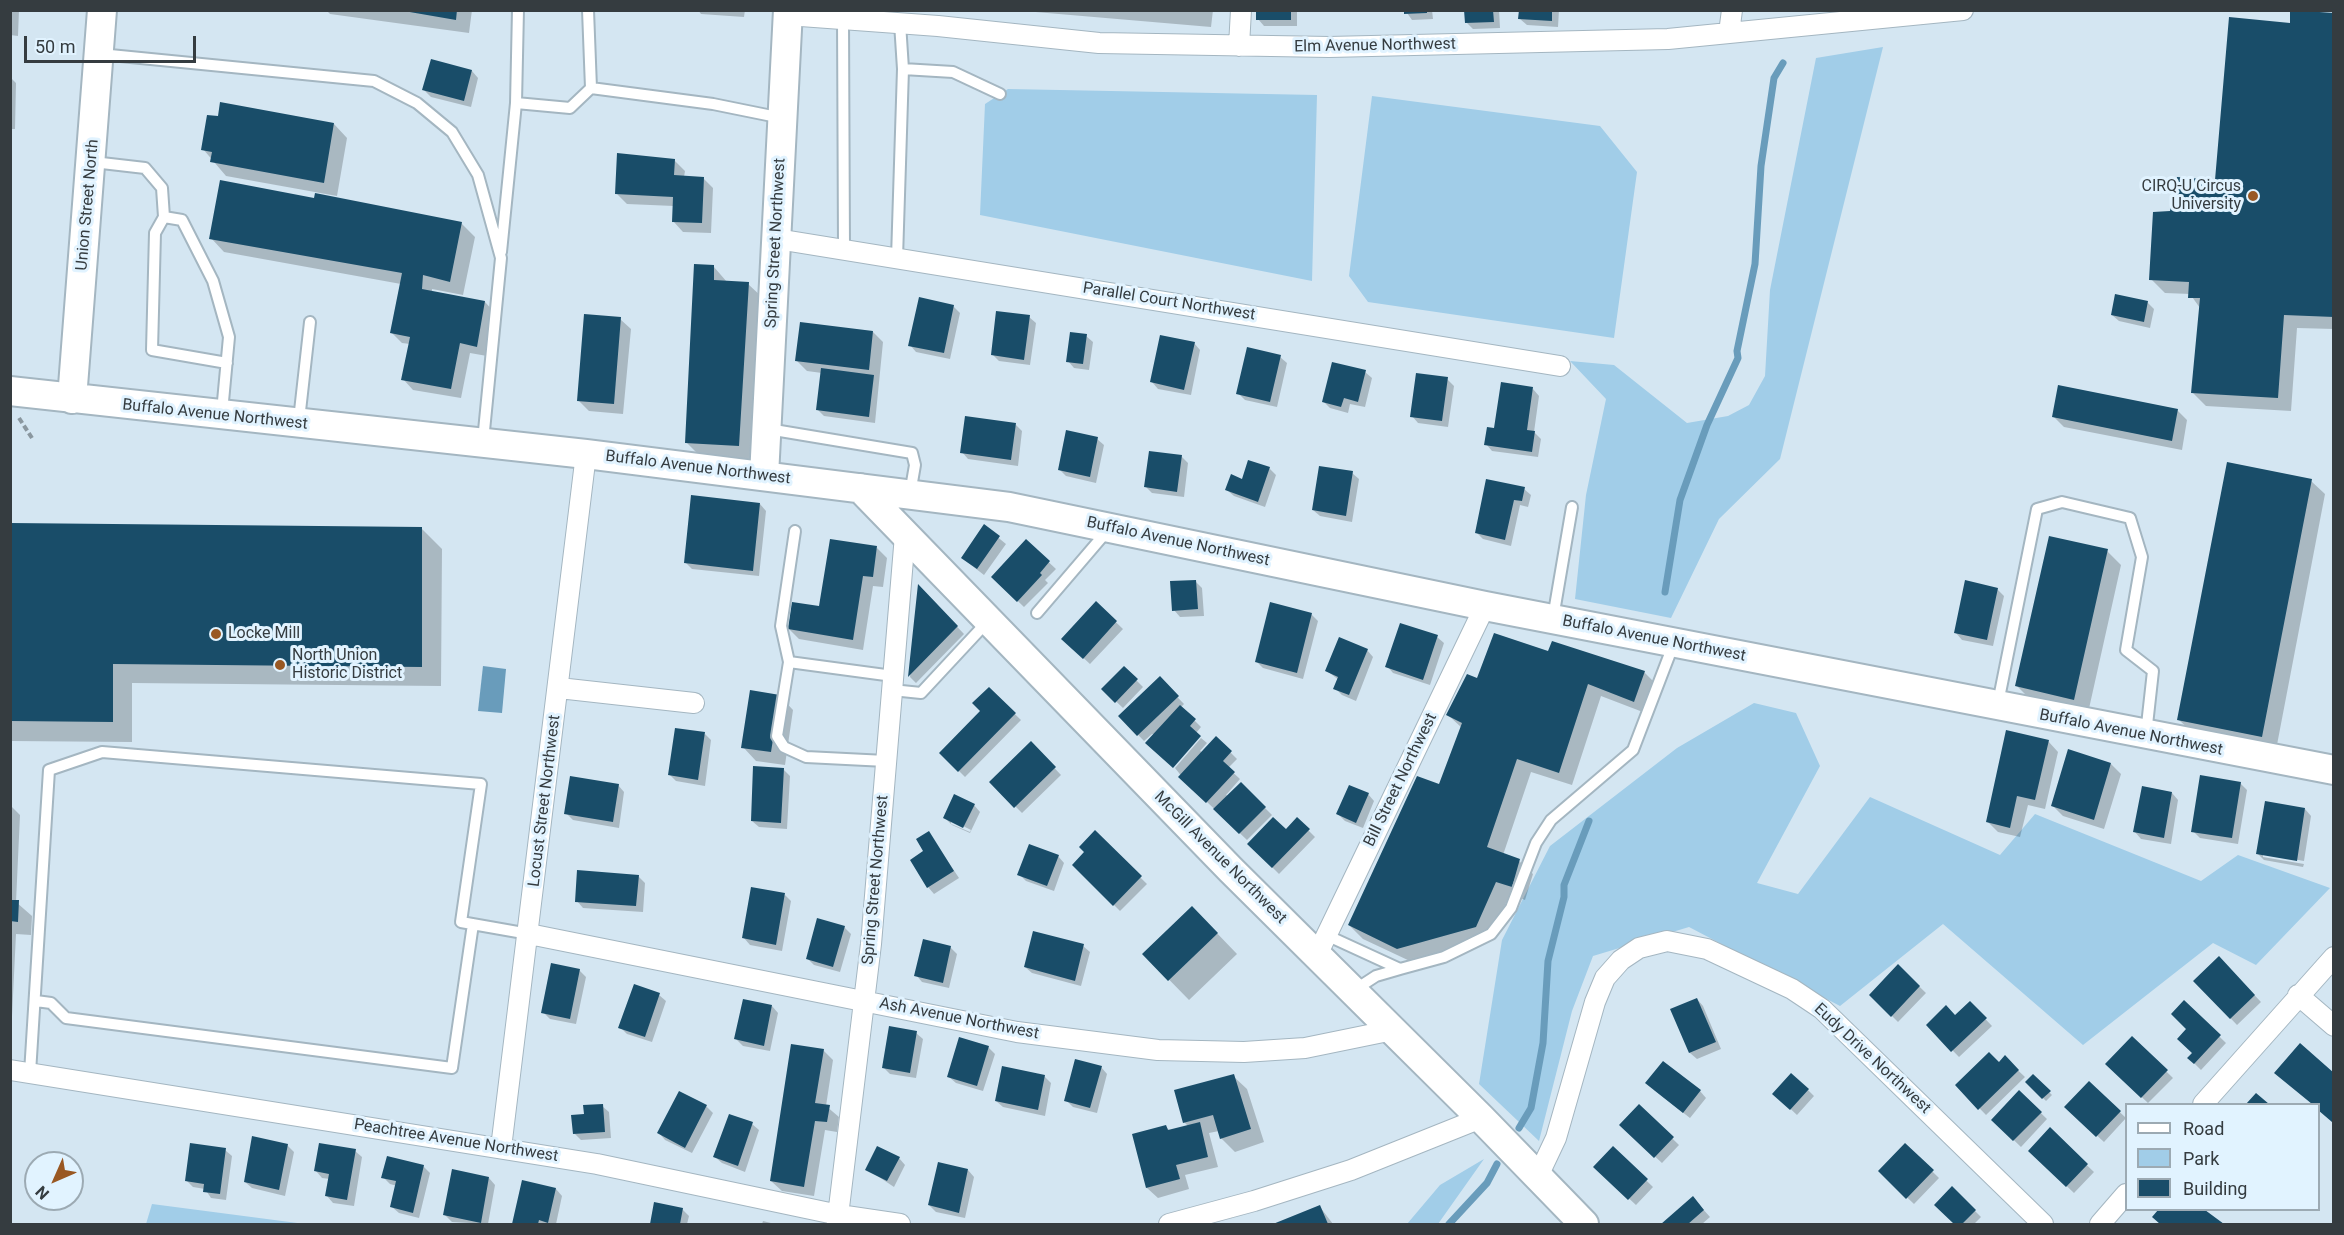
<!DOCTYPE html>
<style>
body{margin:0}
#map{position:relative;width:2344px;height:1235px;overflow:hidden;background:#d4e6f2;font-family:Roboto,sans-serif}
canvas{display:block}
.frame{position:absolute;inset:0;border:12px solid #353c40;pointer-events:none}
.legend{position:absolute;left:2125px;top:1103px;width:195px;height:108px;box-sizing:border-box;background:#e1f3ff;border:2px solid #9caab3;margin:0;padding:8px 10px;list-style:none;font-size:18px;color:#353c40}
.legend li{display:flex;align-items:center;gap:12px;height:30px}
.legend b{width:30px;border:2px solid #9caab3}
.north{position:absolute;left:24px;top:1151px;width:60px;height:60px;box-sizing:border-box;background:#e1f3ff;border:2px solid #9caab3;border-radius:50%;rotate:225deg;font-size:16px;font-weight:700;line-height:24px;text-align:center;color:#353c40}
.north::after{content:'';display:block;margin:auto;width:21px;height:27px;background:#995823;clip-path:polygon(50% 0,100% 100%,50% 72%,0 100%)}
.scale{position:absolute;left:24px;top:36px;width:172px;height:27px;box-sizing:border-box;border:3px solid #353c40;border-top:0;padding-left:8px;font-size:18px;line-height:21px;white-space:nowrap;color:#353c40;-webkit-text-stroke:4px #e1f3ff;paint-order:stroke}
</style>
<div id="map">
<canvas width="2344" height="1235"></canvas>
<div class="frame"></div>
<ul class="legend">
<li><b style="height:8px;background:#fff"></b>Road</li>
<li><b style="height:16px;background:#a1cde8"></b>Park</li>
<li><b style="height:16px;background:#194d69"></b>Building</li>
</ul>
<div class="north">N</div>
<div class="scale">50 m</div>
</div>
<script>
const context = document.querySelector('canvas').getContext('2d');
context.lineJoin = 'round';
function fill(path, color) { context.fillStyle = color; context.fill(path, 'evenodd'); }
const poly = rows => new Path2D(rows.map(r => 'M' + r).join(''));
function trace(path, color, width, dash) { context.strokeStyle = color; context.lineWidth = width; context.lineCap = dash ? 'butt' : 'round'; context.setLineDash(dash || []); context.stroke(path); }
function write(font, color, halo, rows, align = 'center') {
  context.font = font + ' Roboto,sans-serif'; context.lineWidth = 6; context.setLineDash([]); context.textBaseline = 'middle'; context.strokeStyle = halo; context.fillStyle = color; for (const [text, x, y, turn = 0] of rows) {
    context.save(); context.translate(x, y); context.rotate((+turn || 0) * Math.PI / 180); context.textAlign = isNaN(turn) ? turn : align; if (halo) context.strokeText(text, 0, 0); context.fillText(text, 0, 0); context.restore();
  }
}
const green = poly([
 [1883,47,1780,459,1719,519,1671,618,1575,599,1586,495,1606,399,1570,361,1614,365,1687,423,1728,416,1749,405,1765,376,1770,290,1816,58],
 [1008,89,1317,95,1312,281,980,215,985,104],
 [1372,96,1600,126,1637,172,1614,338,1368,302,1349,276],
 [1754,703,1796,713,1820,766,1757,883,1798,894,1870,797,2000,855,2035,814,2201,881,2238,855,2330,888,2256,965,2213,943,2083,1045,1943,924,1840,1006,1689,927,1593,956,1572,1011,1539,1141,1479,1084,1502,940,1550,846,1677,748],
 [1484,1159,1438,1224,1407,1224,1440,1185],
 [152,1204,305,1224,146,1224]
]);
const water = poly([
 [483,666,506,669,502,713,478,711]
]);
const shadow = poly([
 [10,10,19,10,18,36,10,35],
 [326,10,472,10,469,33,330,14],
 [698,10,745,10,744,17,701,14],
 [1012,10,1213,10,1211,27],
 [1258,10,1297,10,1297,26,1264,26,1258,19],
 [1405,10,1432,10,1433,19,1412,20],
 [1466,10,1499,10,1500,28,1473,29,1466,22],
 [1520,10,1559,10,1558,27,1527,25,1520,19],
 [2334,15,2334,329,2297,328,2291,411,2206,406,2192,392,2200,308,2190,294,2165,293,2151,279,2171,213,2216,182,2292,24],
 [472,71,478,78,471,107,431,97,424,90],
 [10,77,16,83,15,129,10,129],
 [334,124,347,138,337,196,226,176,203,149],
 [674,160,685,171,684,177,703,178,713,188,711,233,683,232,673,221,674,206,627,204,617,194],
 [316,200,461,223,475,237,463,295,432,289,432,292,485,302,495,313,487,356,470,353,461,398,413,390,403,379,410,344,402,343,392,333,401,284,224,252,211,238],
 [714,267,727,282,748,284,762,297,753,459,700,456,686,442],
 [2147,302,2154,309,2150,328,2119,321,2112,315],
 [953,306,960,313,950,359,916,352,910,345],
 [1029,317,1036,323,1030,365,999,361,992,354],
 [620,319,631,329,623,414,589,411,578,400],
 [873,332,883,342,875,423,824,416,818,410,822,373,807,371,797,361],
 [1086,336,1093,342,1089,370,1074,368,1068,361],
 [1194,343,1200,350,1191,395,1158,389,1152,382],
 [1280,357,1287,363,1277,407,1245,400,1238,393],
 [1365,372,1372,378,1365,407,1350,404,1348,413,1330,408,1324,402],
 [1447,379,1454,386,1448,427,1418,423,1412,416],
 [1533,389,1539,396,1534,432,1541,439,1538,457,1492,451,1486,444,1495,429],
 [2177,410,2187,420,2182,450,2064,427,2054,417],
 [1016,425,1022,431,1018,466,968,459,962,452],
 [1097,439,1104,445,1096,483,1066,476,1060,470],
 [1181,456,1188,463,1184,497,1152,493,1146,487],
 [1269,468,1276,475,1265,507,1234,496,1227,490],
 [1352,473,1359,479,1352,522,1320,516,1313,510],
 [2311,481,2325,494,2276,750,2193,733,2179,720],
 [1524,489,1531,495,1528,507,1520,505,1511,546,1483,539,1477,533],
 [760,504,766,511,759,576,692,569,685,562],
 [10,524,422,529,442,549,441,686,132,683,132,742,10,741],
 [984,526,1006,544,984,575,962,558],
 [1026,541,1056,569,1045,580,1048,583,1024,607,993,577],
 [877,548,887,558,883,587,873,586,863,650,799,639,789,629,820,608],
 [2107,551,2121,565,2088,713,2030,699,2017,686],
 [1196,582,1202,588,1204,616,1180,617,1174,610],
 [919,587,964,634,916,683,910,677],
 [1997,589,2004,596,1993,646,1962,640,1956,633],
 [1096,603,1123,629,1090,664,1063,639],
 [1311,614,1318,621,1303,679,1263,668,1257,662],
 [1437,637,1444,643,1430,685,1393,673,1387,666],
 [1367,650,1373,657,1356,701,1342,695,1335,688,1339,680,1327,671],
 [1549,652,1644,672,1658,686,1648,714,1601,696,1572,785,1531,772,1503,855,1519,861,1533,874,1525,900,1510,894,1489,940,1412,962,1363,939,1349,925,1440,786,1462,728,1448,715,1478,680],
 [1124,668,1143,687,1123,708,1103,689],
 [1160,679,1184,704,1181,707,1201,727,1196,733,1152,734,1144,741,1120,716],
 [989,689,1021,720,965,777,941,753,982,711],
 [780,696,793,710,785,765,756,761,743,747],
 [705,734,711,740,705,786,676,781,670,775],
 [1201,738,1207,743,1200,751,1202,752,1216,738,1237,759,1228,768,1240,779,1226,795,1228,796,1241,784,1272,815,1247,840,1187,783,1175,768],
 [2048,741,2058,752,2045,809,2028,805,2020,837,1998,832,1987,821],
 [1031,743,1061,775,1022,813,991,782],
 [2111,764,2121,774,2104,829,2063,816,2053,806],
 [783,769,790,776,787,829,759,827,752,821],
 [2240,783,2247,790,2238,844,2200,838,2193,831],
 [618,785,624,792,619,828,573,820,566,813],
 [2172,793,2178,800,2171,844,2141,839,2135,832],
 [1368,794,1374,801,1363,828,1345,821,1338,814],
 [10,805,20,815,16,902,32,916,31,935,16,934,11,1037],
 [974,805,980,812,970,833,952,825,945,818],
 [951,820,971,830,970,832,951,824],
 [2305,809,2311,816,2304,861,2263,854,2263,857,2304,864,2303,867,2264,860,2258,854],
 [1297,819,1315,837,1279,874,1249,844,1286,831],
 [929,833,959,878,934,894,928,887,926,852],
 [1095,833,1147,884,1120,911,1074,865,1086,852],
 [1058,856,1064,863,1054,891,1026,881,1019,874],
 [638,876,645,883,643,912,583,908,577,901],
 [785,895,791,901,782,951,750,945,744,938],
 [844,927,851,934,840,972,814,965,807,958],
 [1212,928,1237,954,1189,1000,1144,954],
 [1083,946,1090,952,1081,986,1032,973,1025,967],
 [950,947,957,954,949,988,922,982,916,975],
 [2219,958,2261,1002,2237,1025,2195,981],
 [1898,966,1926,993,1898,1022,1871,995],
 [579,970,586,977,576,1024,550,1019,543,1012],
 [659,995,666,1001,652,1042,627,1034,620,1027],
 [1697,999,1703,1006,1721,1049,1697,1059,1690,1053],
 [2184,1002,2226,1043,2201,1070,2189,1058,2194,1053],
 [1970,1003,1992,1026,1959,1057,1928,1025,1955,1017],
 [772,1006,778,1013,770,1051,743,1046,736,1039],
 [916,1033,923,1039,916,1078,890,1074,884,1068],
 [2132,1038,2173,1078,2148,1103,2107,1064],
 [988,1047,995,1054,983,1091,956,1083,949,1077],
 [823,1050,833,1060,826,1106,839,1117,837,1132,825,1130,814,1196,782,1191,771,1181],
 [2005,1058,2025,1077,1986,1115,1957,1085,1999,1064],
 [1101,1067,1107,1074,1097,1113,1073,1107,1066,1100],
 [2334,1075,2334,1122,2318,1109,2318,1104,2313,1104,2283,1079],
 [1044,1076,1051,1083,1045,1116,1003,1107,996,1101],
 [1233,1076,1247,1089,1264,1142,1235,1152,1221,1138,1219,1131,1209,1133,1218,1167,1185,1175,1189,1189,1158,1198,1147,1188,1166,1127,1170,1131,1188,1126,1184,1122],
 [2033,1076,2052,1095,2046,1101,2027,1082],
 [2089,1083,2126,1118,2104,1142,2066,1107],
 [1654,1090,1700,1091,1706,1098,1690,1118],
 [1808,1090,1814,1096,1797,1115,1781,1100],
 [2019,1092,2047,1119,2021,1147,1993,1120],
 [602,1106,609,1112,611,1138,581,1140,574,1133,586,1116],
 [706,1106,713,1113,692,1153,665,1140,659,1133],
 [1639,1106,1679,1145,1662,1163,1621,1125],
 [729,1116,752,1124,759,1130,745,1172,722,1163,715,1157],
 [2050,1130,2094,1172,2074,1193,2030,1151],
 [287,1145,294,1152,285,1196,252,1188,245,1182],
 [1905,1145,1939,1178,1914,1204,1880,1172],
 [1613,1148,1653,1187,1636,1205,1595,1167],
 [225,1150,232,1156,226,1200,211,1198,205,1189,193,1187,186,1180],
 [355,1151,362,1157,354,1206,333,1203,327,1196,330,1179,322,1178,316,1171],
 [899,1158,905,1165,894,1187,867,1169],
 [423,1166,430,1173,419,1218,399,1213,392,1207,397,1186,390,1184,383,1177],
 [968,1170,974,1177,965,1218,936,1212,929,1205],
 [489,1178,495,1185,488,1224,452,1222,445,1215],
 [523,1182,556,1189,562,1196,556,1224,513,1224],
 [1952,1188,1981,1217,1974,1224,1956,1224,1936,1205],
 [1693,1198,1710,1217,1702,1224,1664,1224],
 [656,1204,682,1209,689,1216,687,1224,652,1224],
 [1320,1207,1333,1224,1276,1224],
 [2160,1210,2203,1210,2221,1224,2161,1224,2154,1217],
 [763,1221,775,1224,762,1224]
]);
const stream = poly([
 [1665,592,1680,500,1707,425,1738,358,1737,351,1755,264,1761,166,1774,78,1783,63],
 [1519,1128,1531,1108,1543,1043,1548,961,1564,897,1564,885,1589,821],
 [1449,1224,1487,1183,1497,1164]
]);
const building = poly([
 [398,10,457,10,456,20],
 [1256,10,1291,10,1291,20,1256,20],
 [1404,10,1427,10,1427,13,1404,14],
 [1464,10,1493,10,1494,22,1465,23],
 [1519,10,1552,10,1552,21,1518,19],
 [2290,10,2334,13,2334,317,2284,315,2278,398,2191,393,2200,298,2188,298,2189,282,2149,280,2153,212,2170,211,2177,177,2215,180,2229,17,2290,23],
 [431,59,472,70,464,101,422,90],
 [220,102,334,123,324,183,210,162,212,152,201,150,207,115,218,116],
 [617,153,675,159,674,175,704,177,702,223,672,222,673,197,615,194],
 [220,180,314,198,315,193,462,222,450,282,423,275,422,289,485,301,477,347,460,343,451,389,401,380,410,337,390,333,402,273,209,239],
 [694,264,714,265,714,280,749,282,739,446,685,443],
 [2115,294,2148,301,2144,322,2111,315],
 [919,297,954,305,944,353,908,346],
 [996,311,1030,315,1024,360,991,355],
 [584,314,621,317,614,404,577,401],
 [800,322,873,331,869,370,795,361],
 [1070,332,1087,334,1083,364,1066,362],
 [1160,335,1195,342,1184,390,1150,382],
 [1247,347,1281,355,1270,402,1236,394],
 [1332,362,1366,370,1358,402,1344,398,1341,407,1322,402],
 [821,368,874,375,869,417,816,410],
 [1416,373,1448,377,1442,421,1410,417],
 [1501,382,1533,387,1527,430,1535,431,1532,452,1484,445,1487,427,1494,428],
 [2058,385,2178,409,2172,441,2052,417],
 [965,416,1016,423,1011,460,960,453],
 [1066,430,1098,437,1090,477,1058,470],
 [1149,451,1182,455,1177,492,1144,487],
 [1248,460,1270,467,1258,502,1225,490,1231,474,1242,479],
 [2227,462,2312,479,2262,737,2177,720],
 [1319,466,1353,471,1346,516,1312,510],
 [1486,479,1525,487,1522,501,1514,500,1505,540,1475,533],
 [691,495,760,503,753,571,684,563],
 [10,523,422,527,422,667,113,664,113,722,10,721],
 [984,524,1000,536,977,569,961,558],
 [2049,536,2108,549,2074,700,2015,686],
 [830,539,877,546,873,577,863,576,853,640,788,629,792,602,819,606],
 [1026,539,1050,561,1040,573,1042,575,1017,602,991,577],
 [1196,580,1198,609,1172,611,1170,581],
 [1965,580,1998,588,1987,640,1954,633],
 [918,584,958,626,908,677],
 [1096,601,1117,621,1083,659,1061,639],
 [1270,602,1312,613,1297,673,1255,662],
 [1400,623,1438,635,1423,680,1385,667],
 [1494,633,1548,651,1552,641,1645,671,1634,702,1588,684,1559,773,1517,759,1487,847,1520,859,1512,887,1496,882,1476,927,1397,949,1348,925,1417,776,1439,784,1462,723,1446,715,1467,674,1477,678],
 [1339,637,1368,649,1349,695,1333,689,1338,677,1325,671],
 [1124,666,1138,679,1115,703,1101,689],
 [1160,676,1179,696,1137,736,1118,716],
 [989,687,1016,713,958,772,939,753,980,711,972,703],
 [750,690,780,695,771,752,741,748],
 [1180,705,1196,719,1190,726,1201,736,1173,768,1145,743],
 [675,728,705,732,698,780,668,775],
 [2006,730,2049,740,2035,800,2017,796,2010,828,1986,822],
 [1216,736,1232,751,1223,761,1235,772,1206,803,1178,777],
 [1031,741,1056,767,1014,808,989,782],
 [2068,749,2111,763,2094,820,2051,806],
 [753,766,784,768,781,823,751,821],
 [2200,775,2241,782,2232,838,2191,832],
 [570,776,619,784,613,822,564,814],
 [1241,782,1266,807,1239,834,1213,809],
 [1349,785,1369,793,1356,823,1336,814],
 [2142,786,2172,792,2164,838,2133,832],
 [954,794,975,804,963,828,943,818],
 [2265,801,2305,808,2297,861,2256,854],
 [1273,817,1286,829,1297,817,1310,829,1272,868,1247,844],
 [1095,830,1142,876,1113,906,1072,865,1084,852,1079,847],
 [929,831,954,871,927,888,910,860,923,851,916,839],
 [1029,844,1059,855,1047,886,1017,875],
 [577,870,639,875,636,906,575,902],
 [751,887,785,893,776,945,742,938],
 [10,900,19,900,18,922,10,921],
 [1192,906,1218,933,1168,981,1142,954],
 [817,918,845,926,833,967,806,959],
 [1033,931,1084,944,1075,981,1024,967],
 [923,939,951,946,943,983,914,976],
 [2219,956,2255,995,2230,1019,2193,981],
 [551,963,580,969,570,1019,541,1013],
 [1898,964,1920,986,1891,1017,1869,995],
 [634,984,660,993,645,1037,618,1028],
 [1697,998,1716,1042,1689,1053,1670,1009],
 [743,999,772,1005,764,1046,734,1039],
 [2184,1000,2221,1035,2194,1064,2187,1058,2192,1053,2177,1039,2186,1029,2171,1014],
 [1970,1001,1987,1018,1951,1052,1926,1025,1946,1005,1955,1015],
 [889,1026,917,1031,910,1073,882,1068],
 [2132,1036,2168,1070,2141,1098,2105,1064],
 [959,1037,989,1046,977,1086,947,1077],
 [2300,1043,2334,1073,2332,1122,2318,1110,2318,1104,2312,1104,2274,1073],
 [791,1044,824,1049,815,1103,830,1105,827,1122,815,1121,804,1187,770,1181],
 [1989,1052,1999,1062,2005,1055,2019,1070,1978,1110,1955,1085],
 [1075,1059,1102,1066,1090,1108,1064,1101],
 [1663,1061,1701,1090,1683,1113,1645,1083],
 [1002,1066,1045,1075,1038,1110,995,1101],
 [1791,1073,1809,1089,1790,1110,1772,1094],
 [1234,1074,1251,1129,1220,1139,1213,1115,1183,1123,1174,1090],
 [2033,1074,2051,1091,2042,1099,2025,1082],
 [2089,1081,2121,1111,2096,1137,2064,1107],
 [2019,1090,2042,1112,2013,1141,1991,1120],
 [679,1091,707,1105,685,1148,657,1133],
 [2256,1093,2269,1104,2246,1104],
 [603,1104,605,1132,573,1134,571,1115,584,1114,583,1105],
 [1639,1104,1674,1137,1654,1158,1619,1125],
 [729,1114,753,1122,738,1166,713,1157],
 [1200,1122,1208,1157,1176,1165,1180,1179,1146,1188,1132,1134,1166,1125,1168,1130],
 [2050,1127,2088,1164,2066,1187,2028,1151],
 [252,1136,288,1144,279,1190,244,1182],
 [190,1143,226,1148,220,1194,203,1192,204,1184,185,1181],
 [319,1143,356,1149,347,1200,325,1196,329,1174,314,1171],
 [1905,1143,1934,1170,1906,1199,1878,1171],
 [877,1146,900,1157,887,1181,865,1170],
 [1613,1146,1648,1179,1628,1200,1593,1167],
 [387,1156,424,1165,413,1213,390,1207,396,1181,381,1178],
 [938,1162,968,1169,959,1213,928,1205],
 [452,1169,489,1177,481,1223,443,1215],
 [522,1180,556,1188,548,1223,539,1220,538,1224,512,1224],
 [1952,1186,1976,1210,1962,1224,1954,1224,1934,1205],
 [1693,1196,1704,1210,1688,1224,1661,1224],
 [654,1202,683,1208,680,1224,650,1224],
 [1320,1205,1328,1224,1273,1224],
 [2158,1210,2205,1210,2224,1224,2160,1224,2152,1217]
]);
const path = poly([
 [19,418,32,438]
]);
const lane = poly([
 [588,10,591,88],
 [843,19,844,249],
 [100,54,374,81,417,103,452,132,478,175,501,258,483,441],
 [903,69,953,72,1000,94],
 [516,103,570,108,591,88,713,104,782,118],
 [93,162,145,168,162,188,164,217],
 [501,252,516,103,518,10],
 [897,258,903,69,900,23],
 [222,412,229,337,213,281,182,220,164,217,155,233,152,350,227,363],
 [299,420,310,322],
 [768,429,912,453,915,465,910,494],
 [795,531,781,626,789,662,777,736,784,747,806,757,886,761],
 [1037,613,1108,530],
 [1553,618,1572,507],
 [789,662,893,676],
 [892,690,921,693,988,621],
 [1998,703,2037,509,2062,502,2130,518,2142,557,2126,650,2153,671,2146,734],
 [1326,935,1400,969,1444,957,1491,934,1511,908,1536,843,1551,820,1633,750,1674,643],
 [1353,991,1376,976,1400,969],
 [36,1001,51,1003,66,1018,452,1068,473,924],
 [30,1073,49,770,102,752,481,784,461,922,529,934]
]);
const street = poly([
 [787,15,938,26,1099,43,1329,47,1668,39,1963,10],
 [1729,33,1732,10],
 [1239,46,1241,10],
 [777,239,1560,366],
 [559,688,694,703],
 [529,934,1017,1032,1158,1050,1244,1052,1305,1048,1393,1030],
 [1317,955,1485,606],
 [2298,995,2334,1026],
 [10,1070,597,1164,839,1215,900,1224],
 [2203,1104,2334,957],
 [501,1148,586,454],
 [1538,1176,1556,1138,1595,1002,1605,978,1621,960,1639,948,1667,941,1707,949,1792,989,1822,1009,2043,1224],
 [837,1224,871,944,905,535],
 [1169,1224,1254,1201,1351,1170,1481,1118],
 [2100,1224,2126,1194]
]);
const secondary = poly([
 [10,391,586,454,1009,507,1485,606,2334,770],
 [72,399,102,10],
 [764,476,788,10],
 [860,488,1231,870,1481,1118,1584,1224]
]);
const markers = [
 [2253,196,6,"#995823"],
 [216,634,6,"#995823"],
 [280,665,6,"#995823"]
];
const streetNames = [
 ["Elm Avenue Northwest",1375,46,-1],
 ["Union Street North",88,205,-85],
 ["Spring Street Northwest",776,243,-87],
 ["Parallel Court Northwest",1169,302,9],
 ["Buffalo Avenue Northwest",215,415,6],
 ["Buffalo Avenue Northwest",698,468,7],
 ["Buffalo Avenue Northwest",1178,542,12],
 ["Buffalo Avenue Northwest",1654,639,11],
 ["Buffalo Avenue Northwest",2131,733,11],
 ["Bill Street Northwest",1401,780,-64],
 ["Locust Street Northwest",545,801,-83],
 ["McGill Avenue Northwest",1220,858,45],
 ["Spring Street Northwest",876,880,-85],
 ["Ash Avenue Northwest",959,1019,11],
 ["Eudy Drive Northwest",1872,1059,43],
 ["Peachtree Avenue Northwest",456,1141,9]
];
const poiNames = [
 ["CIRQ-U Circus",2241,187,"right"],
 ["University",2241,205,"right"],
 ["Locke Mill",228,634],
 ["North Union",292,656],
 ["Historic District",292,674]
];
fill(green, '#a1cde8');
fill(water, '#699cbb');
fill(shadow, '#0003');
trace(stream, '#699cbb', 7);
fill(building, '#194d69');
trace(lane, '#a4b6c1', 14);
trace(street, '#a4b6c1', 22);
trace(secondary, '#a4b6c1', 32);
trace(path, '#8a979f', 4, [6, 3]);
trace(lane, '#fff', 10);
trace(street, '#fff', 20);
trace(secondary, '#fff', 28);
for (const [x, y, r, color] of markers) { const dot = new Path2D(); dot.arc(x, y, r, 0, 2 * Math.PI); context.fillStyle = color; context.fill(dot); trace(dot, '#e1f3ff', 2); }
write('16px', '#353c40', '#e1f3ff', streetNames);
write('16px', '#353c40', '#e1f3ff', poiNames, 'left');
</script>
